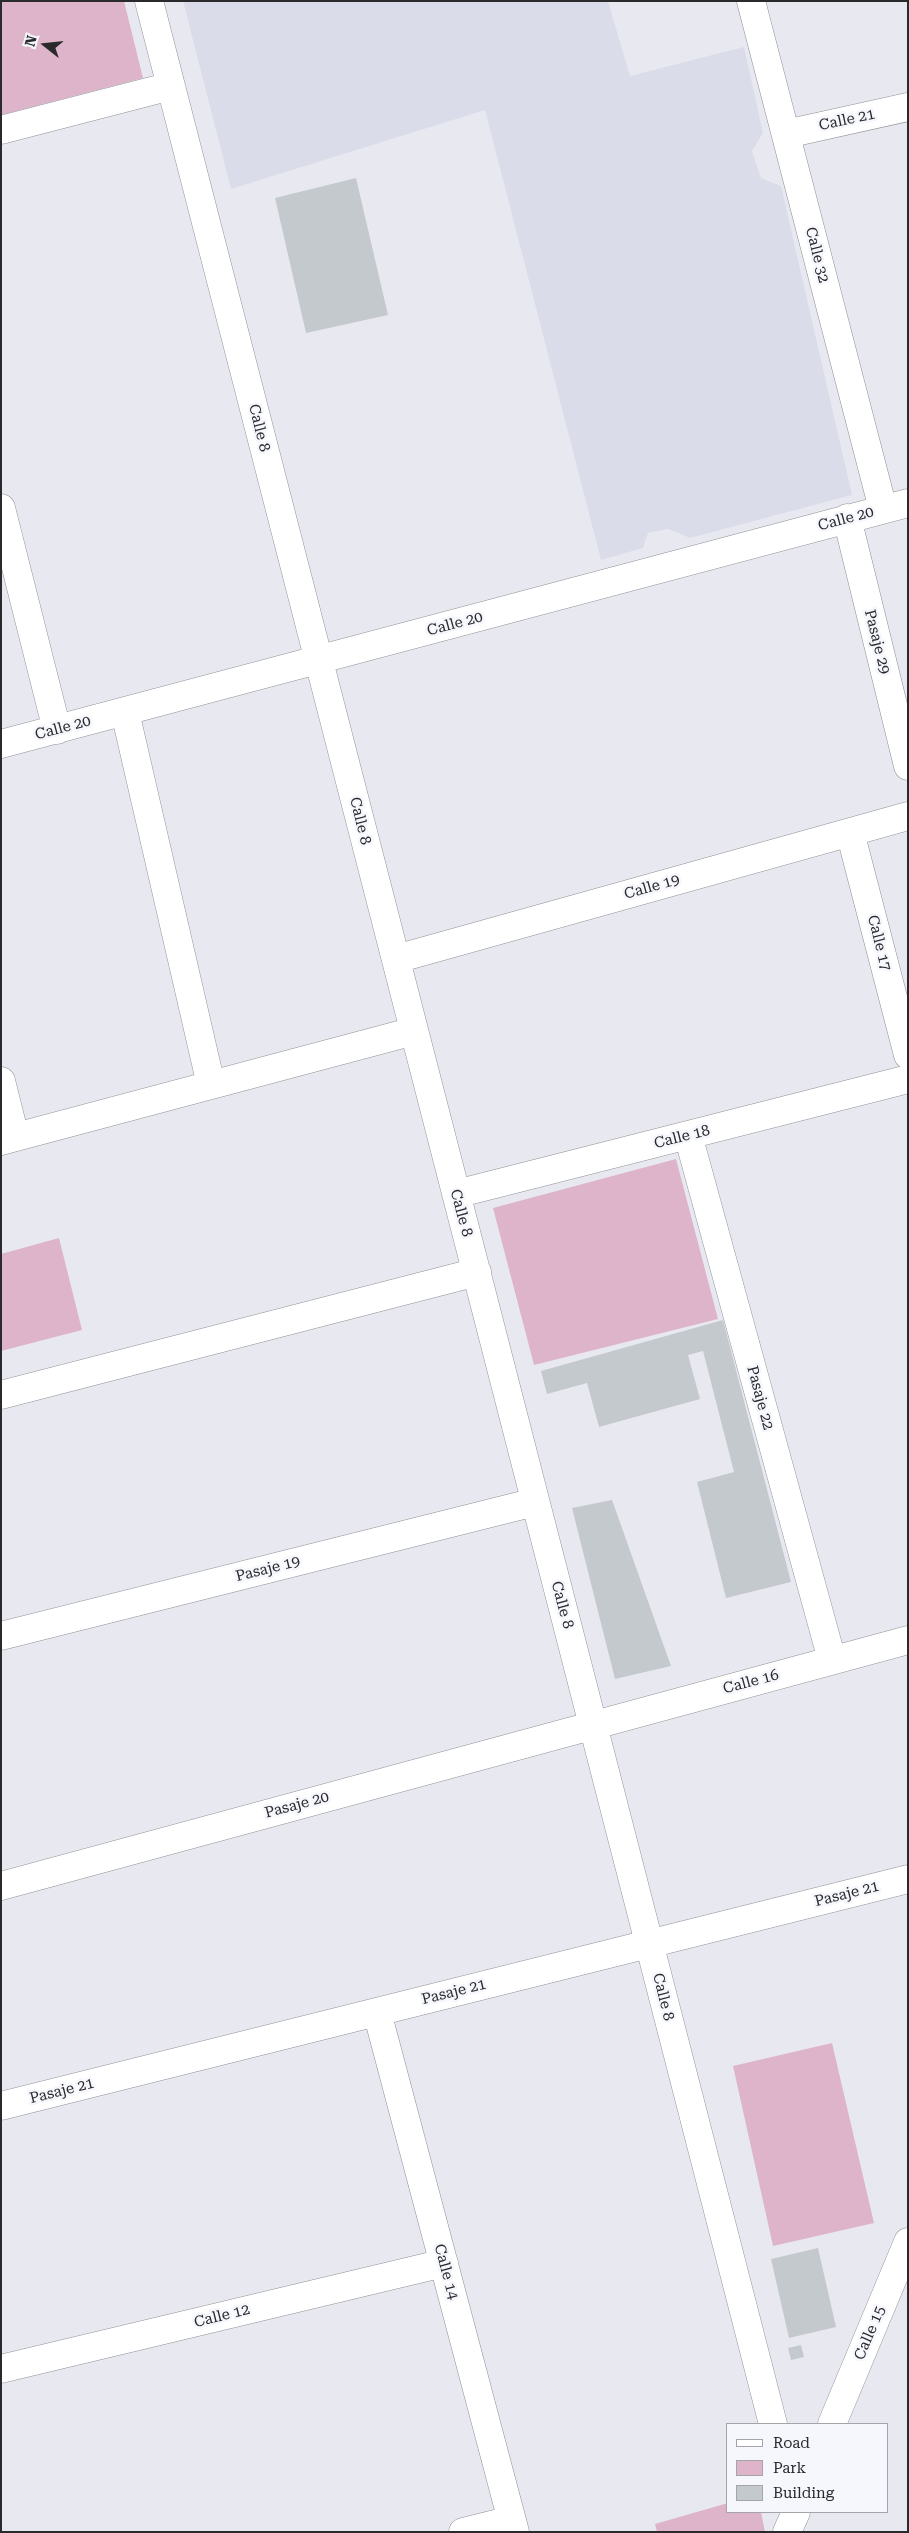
<!DOCTYPE html>
<style>
body{margin:0}
#map{position:relative;width:909px;height:2533px;overflow:hidden;background:#e8e9f0;font-family:"Roboto Serif",serif}
canvas{display:block}
.frame{position:absolute;inset:0;border:2px solid #2a2a2d;pointer-events:none}
.legend{position:absolute;left:726px;top:2423px;width:162px;height:90px;box-sizing:border-box;background:#f5f7fd;border:1px solid #a4a5aa;margin:0;padding:6px 9px;list-style:none;font-size:15px;color:#2a2a2d}
.legend li{display:flex;align-items:center;gap:10px;height:25px}
.legend b{width:25px;border:1px solid #a4a5aa}
.north{position:absolute;left:20px;top:20px;width:50px;height:50px;-webkit-text-stroke:4px #f5f7fd;paint-order:stroke;rotate:286deg;font-size:14px;font-weight:700;line-height:20px;text-align:center;color:#2a2a2d}
.north::after{content:'';display:block;margin:auto;width:18px;height:22px;background:#2a2a2d;clip-path:polygon(50% 0,100% 100%,50% 72%,0 100%)}
</style>
<div id="map">
<canvas width="909" height="2533"></canvas>
<div class="frame"></div>
<ul class="legend">
<li><b style="height:6px;background:#fff"></b>Road</li>
<li><b style="height:14px;background:#deb4ca"></b>Park</li>
<li><b style="height:14px;background:#c4c9ce"></b>Building</li>
</ul>
<div class="north">N</div>
</div>
<script>
const context = document.querySelector('canvas').getContext('2d');
context.lineJoin = 'round';
function fill(path, color) { context.fillStyle = color; context.fill(path, 'evenodd'); }
const poly = rows => new Path2D(rows.map(r => 'M' + r).join(''));
function trace(path, color, width, dash) { context.strokeStyle = color; context.lineWidth = width; context.lineCap = dash ? 'butt' : 'round'; context.setLineDash(dash || []); context.stroke(path); }
function write(font, color, halo, rows, align = 'center') {
  context.font = font + ' "Roboto Serif",serif'; context.lineWidth = 5; context.setLineDash([]); context.textBaseline = 'middle'; context.strokeStyle = halo; context.fillStyle = color; for (const [text, x, y, turn = 0] of rows) {
    context.save(); context.translate(x, y); context.rotate((+turn || 0) * Math.PI / 180); context.textAlign = isNaN(turn) ? turn : align; if (halo) context.strokeText(text, 0, 0); context.fillText(text, 0, 0); context.restore();
  }
}
const built = poly([
 [183,1,608,1,630,76,744,47,763,133,752,151,761,178,781,186,852,495,690,538,668,529,648,533,643,548,601,560,485,110,231,189]
]);
const green = poly([
 [1,1,124,1,143,78,1,115],
 [676,1159,718,1319,534,1365,493,1208],
 [59,1238,82,1330,1,1351,1,1254],
 [832,2043,874,2223,773,2246,733,2066],
 [728,2503,728,2512,761,2512,765,2532,657,2532,655,2524]
]);
const building = poly([
 [356,178,388,315,306,333,275,198],
 [723,1320,791,1582,726,1598,697,1482,734,1472,703,1351,688,1355,700,1399,599,1427,587,1383,547,1394,541,1371],
 [612,1500,671,1666,615,1679,572,1508],
 [818,2248,836,2327,789,2338,771,2259],
 [801,2345,804,2357,791,2360,788,2348]
]);
const minor = poly([
 [149,1,773,2424],
 [751,1,883,509],
 [1,130,171,86],
 [786,134,908,107],
 [1,508,57,730],
 [847,518,908,766],
 [125,712,211,1085],
 [1,744,908,503],
 [850,832,908,1055],
 [396,959,908,816],
 [1,1081,15,1137],
 [688,1135,832,1660],
 [1,1141,414,1031],
 [456,1194,908,1079],
 [1,1395,477,1272],
 [1,1636,535,1502],
 [1,1886,908,1640],
 [377,2012,515,2532],
 [1,2106,908,1879],
 [1,2369,444,2263],
 [832,2424,908,2242],
 [463,2532,511,2520],
 [787,2532,796,2512]
]);
const streetNames = [
 ["Calle 21",847,120,-12],
 ["Calle 32",817,255,76],
 ["Calle 8",259,428,76],
 ["Calle 20",846,519,-15],
 ["Calle 20",455,624,-15],
 ["Pasaje 29",877,642,76],
 ["Calle 20",63,728,-15],
 ["Calle 8",360,821,76],
 ["Calle 19",652,887,-16],
 ["Calle 17",879,943,76],
 ["Calle 18",682,1137,-14],
 ["Calle 8",461,1213,75],
 ["Pasaje 22",760,1398,75],
 ["Pasaje 19",268,1569,-14],
 ["Calle 8",562,1605,75],
 ["Calle 16",751,1682,-15],
 ["Pasaje 20",297,1805,-15],
 ["Pasaje 21",847,1894,-14],
 ["Pasaje 21",454,1992,-14],
 ["Calle 8",663,1997,76],
 ["Pasaje 21",62,2091,-14],
 ["Calle 14",446,2272,75],
 ["Calle 12",222,2316,-14],
 ["Calle 15",870,2333,-67]
];
fill(built, '#dadcea');
fill(green, '#deb4ca');
fill(building, '#c4c9ce');
trace(minor, '#8f9197', 29);
trace(minor, '#fff', 28);
write('15px', '#2a2a2d', '#f5f7fd', streetNames);
</script>
